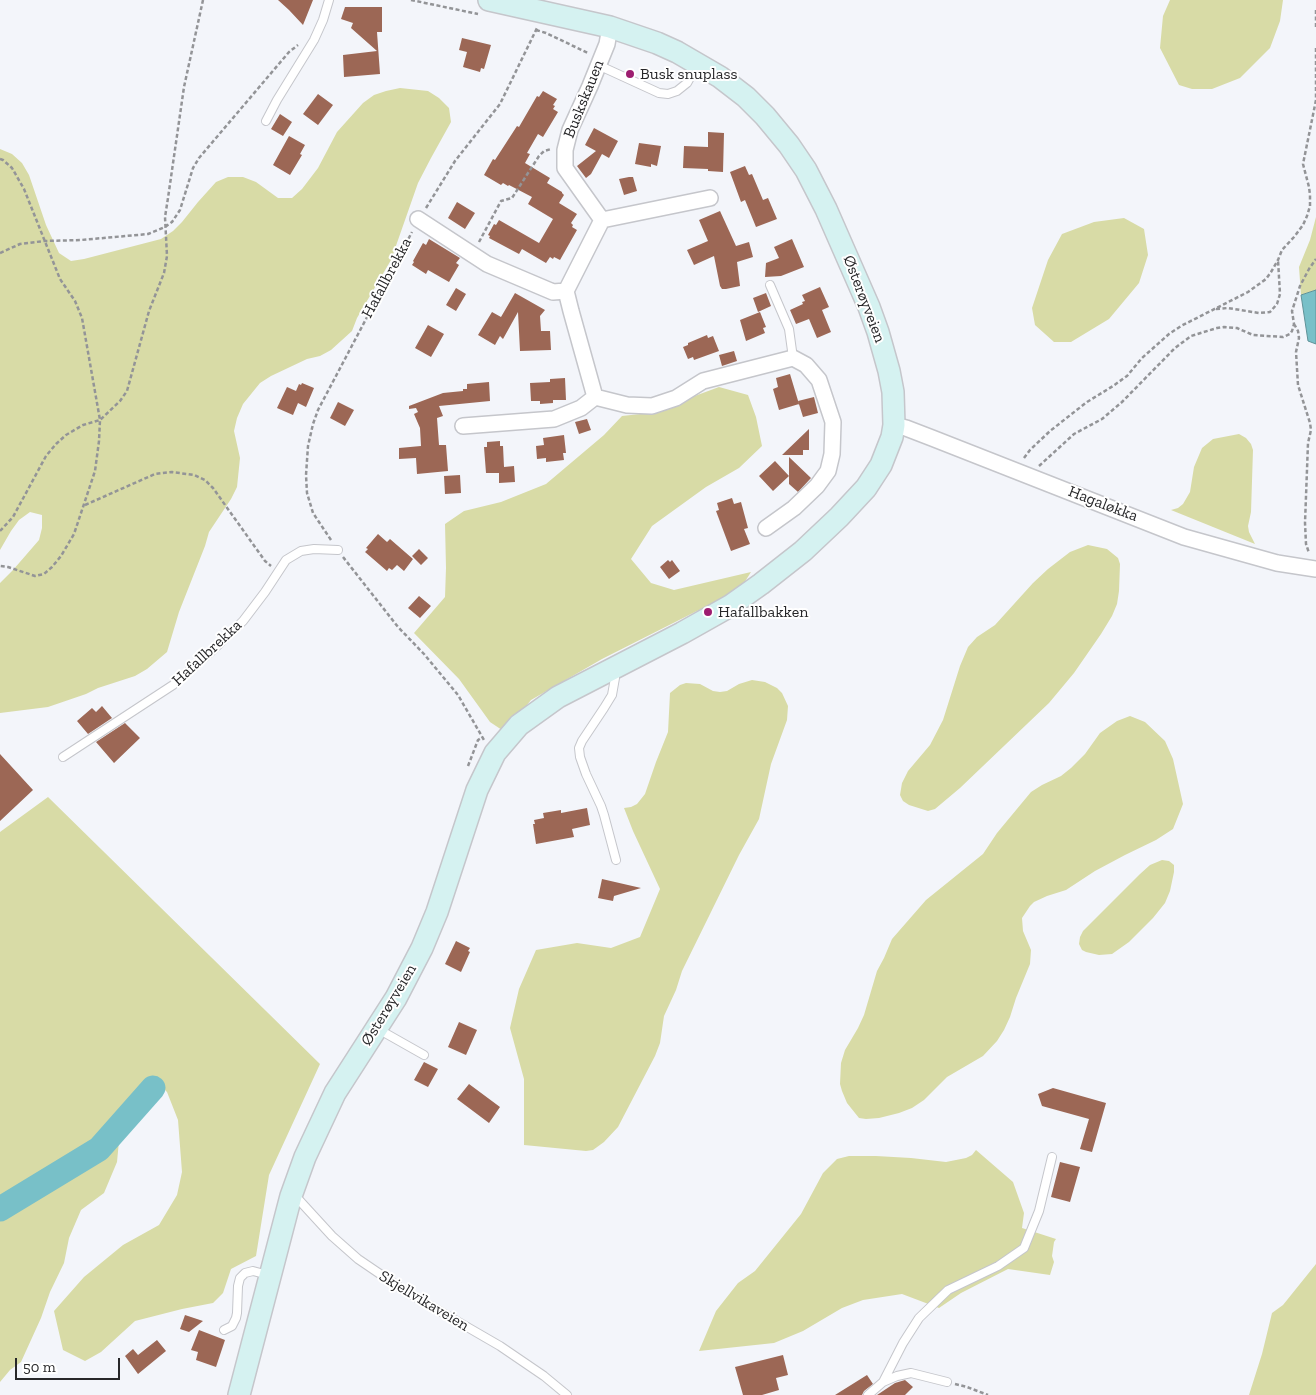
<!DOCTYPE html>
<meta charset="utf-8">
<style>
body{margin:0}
#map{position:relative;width:1316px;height:1395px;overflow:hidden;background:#f3f5fa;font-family:"Zilla Slab",serif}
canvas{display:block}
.scale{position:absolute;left:15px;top:1358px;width:105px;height:22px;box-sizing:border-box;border:2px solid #272729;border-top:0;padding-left:6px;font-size:15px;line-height:18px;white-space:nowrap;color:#272729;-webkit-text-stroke:4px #fff;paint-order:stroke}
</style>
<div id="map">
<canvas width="1316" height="1395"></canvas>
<div class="scale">50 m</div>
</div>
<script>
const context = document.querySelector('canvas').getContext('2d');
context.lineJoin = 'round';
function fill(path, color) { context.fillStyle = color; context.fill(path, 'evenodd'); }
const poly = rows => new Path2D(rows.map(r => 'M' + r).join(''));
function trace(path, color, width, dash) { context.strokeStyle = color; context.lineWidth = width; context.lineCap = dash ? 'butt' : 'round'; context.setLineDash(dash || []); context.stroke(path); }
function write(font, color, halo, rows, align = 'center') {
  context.font = font + ' "Zilla Slab",serif'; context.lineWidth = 4; context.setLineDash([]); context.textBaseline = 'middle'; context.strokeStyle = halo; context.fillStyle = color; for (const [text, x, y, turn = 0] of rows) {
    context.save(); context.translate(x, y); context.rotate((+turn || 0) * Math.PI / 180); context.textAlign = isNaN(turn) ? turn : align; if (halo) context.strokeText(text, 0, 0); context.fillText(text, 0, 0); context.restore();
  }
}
const green = poly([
 [1170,0,1283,0,1280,21,1270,48,1240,78,1212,89,1192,89,1179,85,1160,48,1163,16],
 [400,88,428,91,439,98,449,108,451,122,431,158,418,183,391,260,357,318,352,331,331,350,320,356,307,359,271,376,260,383,243,404,237,418,234,431,240,458,237,487,231,499,209,532,205,546,179,612,167,652,147,669,135,676,98,688,86,694,48,707,0,713,0,583,13,570,39,540,42,528,42,515,30,512,19,520,11,531,0,550,0,149,12,154,22,163,29,175,46,225,59,253,71,261,84,259,161,239,173,231,182,222,198,202,216,182,228,177,243,177,256,182,278,198,292,198,302,189,318,168,337,132,363,103,374,95,386,91],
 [1316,217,1316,290,1301,295,1299,267,1310,240],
 [1124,218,1144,229,1148,255,1139,283,1109,319,1071,342,1054,342,1035,325,1032,308,1048,260,1062,234,1094,222],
 [719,387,748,395,756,417,762,446,739,468,706,487,652,526,631,559,651,583,674,590,751,572,739,591,695,612,602,659,531,700,505,732,490,722,459,679,414,633,445,597,446,568,445,524,464,511,501,502,546,484,604,435,622,416,649,413],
 [1239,434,1246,438,1251,444,1253,450,1251,512,1248,526,1249,532,1255,544,1171,510,1178,508,1183,504,1190,492,1194,467,1202,448,1213,439],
 [1088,545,1107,549,1118,558,1120,564,1119,591,1117,604,1112,616,1101,634,1074,673,1049,703,960,788,935,809,928,811,909,805,903,801,900,795,902,783,908,771,930,745,943,720,960,666,968,647,977,637,995,625,1033,583,1048,569,1070,552],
 [752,680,765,682,777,688,782,693,788,706,787,720,771,764,759,819,739,855,682,971,676,990,664,1016,660,1043,655,1056,618,1127,604,1142,593,1150,586,1151,524,1145,524,1079,510,1028,519,989,536,950,577,943,611,948,640,937,660,889,633,831,624,808,631,807,637,804,645,794,656,762,668,732,670,693,680,685,686,683,700,684,713,691,720,692,727,691,739,684],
 [1130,716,1145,722,1165,741,1173,759,1183,804,1173,829,1156,840,1125,855,1095,871,1066,890,1047,896,1034,902,1030,906,1022,918,1023,931,1031,950,1030,964,1016,998,1010,1017,1004,1030,997,1041,983,1056,947,1077,924,1100,912,1108,899,1113,879,1118,866,1119,859,1118,847,1103,842,1091,840,1084,841,1063,845,1050,858,1028,864,1015,877,971,884,958,892,939,926,900,983,854,997,833,1031,792,1042,785,1061,776,1071,768,1085,754,1100,733,1117,721],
 [48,797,320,1064,269,1175,256,1256,231,1269,223,1293,213,1303,182,1309,135,1321,101,1352,85,1361,63,1350,54,1311,84,1277,123,1245,159,1225,177,1195,182,1172,178,1120,167,1092,161,1086,109,1131,119,1141,117,1162,104,1193,81,1210,69,1238,64,1263,50,1292,41,1318,21,1362,10,1370,0,1382,0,832],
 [1162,860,1169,861,1174,865,1174,872,1170,891,1165,903,1153,918,1129,942,1112,954,1099,955,1086,952,1082,950,1079,944,1080,937,1083,931,1140,874,1150,865],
 [976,1150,1013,1182,1024,1213,1022,1228,1056,1239,1054,1242,1052,1256,1054,1262,1050,1275,1008,1269,961,1293,939,1308,902,1294,863,1300,842,1308,803,1331,774,1343,699,1351,716,1311,738,1283,755,1271,801,1214,823,1173,837,1159,849,1156,876,1156,911,1158,946,1162,966,1158,972,1155],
 [1316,1264,1316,1395,1249,1395,1262,1354,1272,1313,1283,1305]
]);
const water = poly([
 [1316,290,1316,344,1308,341,1301,295,1316,290]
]);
const river = poly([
 [0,1209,99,1149,153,1088]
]);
const building = poly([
 [278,0,313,0,303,25,289,10],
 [345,7,382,7,382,32,377,32,380,74,344,77,343,55,377,51,351,28,353,23,341,19],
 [462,38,491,45,484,69,481,68,480,72,463,67,467,52,459,50],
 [543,91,557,99,553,105,555,106,553,109,558,112,543,137,538,134,527,153,530,154,525,163,550,178,547,183,562,192,562,193,564,195,559,203,577,214,571,223,573,225,572,227,577,230,560,260,554,257,553,259,550,257,546,263,522,249,519,254,489,238,490,236,488,235,494,224,496,225,499,220,539,243,553,219,528,204,532,197,509,185,508,186,503,183,501,185,484,175,493,159,495,160,517,126,519,127,537,96,539,97],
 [318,94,333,105,318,125,303,114],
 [280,114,292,122,283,136,271,129],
 [594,128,618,141,609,158,602,154,591,174,586,178,577,166,596,151,585,145],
 [708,132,724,133,723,172,708,171,708,169,683,168,684,146,708,147],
 [289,136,305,145,300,154,302,155,290,175,273,165],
 [639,143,661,146,657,166,651,164,651,167,635,164],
 [745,166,749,175,752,174,763,200,768,198,777,219,756,227,745,200,741,202,730,172],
 [629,177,633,177,637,191,624,195,619,179],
 [457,202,475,213,465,229,448,218],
 [720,211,736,246,749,242,753,257,737,262,740,286,726,289,722,289,720,286,714,256,694,265,687,250,708,241,699,220],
 [429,239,460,258,456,263,459,265,449,282,428,270,426,274,412,265,414,262,413,261,423,243,426,245],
 [792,239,804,267,781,276,765,277,766,263,779,258,774,247],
 [820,287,829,307,822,310,831,332,817,338,809,319,796,324,790,310,803,304,802,302,805,301,802,295],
 [456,288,466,294,456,311,446,305],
 [515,293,545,310,540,316,541,331,550,331,551,350,520,351,518,312,503,339,500,336,495,345,478,335,492,312,501,317],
 [766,293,771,306,758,312,753,298],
 [760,312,766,327,763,328,765,333,746,341,740,320],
 [428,325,444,334,431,357,415,348],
 [707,335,708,338,713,336,719,351,694,360,693,357,688,359,683,347,688,345,688,343],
 [734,351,737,361,722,366,719,355],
 [790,374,799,404,779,410,773,389,778,387,776,378],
 [565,378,566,400,553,400,553,403,540,404,540,401,531,401,530,383,550,382,550,379],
 [489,382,490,401,439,406,443,416,437,418,439,445,446,445,448,471,417,474,416,458,399,459,399,448,421,446,420,428,414,414,418,412,416,408,409,409,409,406,443,393,463,391,463,389,467,389,467,384],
 [302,383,314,388,306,407,298,403,293,415,277,408,287,387,296,391,299,384,301,385],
 [814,397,818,413,803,417,798,401],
 [338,402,354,410,345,426,330,418],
 [587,419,591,430,579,434,575,422],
 [809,429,809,450,803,450,803,455,782,455],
 [564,435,566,453,563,453,564,460,546,462,546,458,537,459,536,446,544,445,543,438],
 [500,441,500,446,503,446,504,467,514,466,515,482,499,483,499,473,486,473,484,447,487,447,487,442],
 [789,457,811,478,798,492,789,484,789,476,773,491,759,476,775,461,789,476],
 [460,475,461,493,445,494,444,476],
 [732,498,734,504,741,502,748,528,744,529,750,544,731,551,716,511,719,510,717,503],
 [378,534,387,542,390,539,413,559,404,571,397,565,392,570,389,568,387,571,365,552,368,549,366,548],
 [419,549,428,558,421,565,412,556],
 [668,560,670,562,672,560,680,571,669,579,660,567],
 [419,596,431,606,420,618,408,608],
 [102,706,112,718,88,734,77,721,92,708,96,712],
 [125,723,140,738,114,763,96,742],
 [0,754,33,790,0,821],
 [587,808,590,825,572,829,574,837,536,844,533,824,535,824,534,820,544,818,543,813,561,810,561,813],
 [602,879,641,888,614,896,613,901,598,898],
 [456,941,470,948,468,951,470,952,461,972,445,964],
 [459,1022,477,1030,466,1055,448,1047],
 [424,1062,438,1069,428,1087,414,1080],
 [469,1084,500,1107,489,1123,457,1099],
 [1053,1088,1106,1103,1092,1152,1080,1149,1089,1119,1042,1106,1038,1094],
 [1060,1162,1080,1167,1070,1202,1051,1197],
 [185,1315,203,1321,189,1332,180,1329],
 [199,1330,225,1340,216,1367,196,1360,198,1352,191,1350],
 [157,1340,166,1351,138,1374,125,1356,133,1349,138,1355],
 [783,1355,788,1375,776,1378,779,1390,762,1395,743,1395,735,1367],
 [867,1375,873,1384,864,1391,862,1395,835,1395],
 [905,1380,913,1387,905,1395,877,1395,895,1383]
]);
const path = poly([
 [411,0,478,14],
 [1316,10,1316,28],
 [536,30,546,33,588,53],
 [0,159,3,160,12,168,24,189,60,279,75,301,82,318,100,420,99,441,95,471,74,534,61,556,52,567,44,574,35,576,8,567,0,566],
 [426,208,455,161,500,104,537,28],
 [479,242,501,201,512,198,539,156,544,151,551,149],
 [0,253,20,244,44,241,81,240,148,234,165,227,172,222,180,210,193,168,199,158,289,52,298,45],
 [1216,309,1228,308,1259,313,1270,312,1277,304,1280,294,1278,260],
 [1294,324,1298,331,1299,338,1296,352,1298,385,1310,423,1311,430,1308,443,1305,523,1306,544,1309,553],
 [1024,458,1030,450,1050,431,1087,402,1113,386,1127,376,1142,358,1169,334,1181,326,1248,292,1266,279,1271,272,1278,260,1282,250,1294,237,1303,225,1307,216,1310,206,1310,195,1309,187,1303,164,1316,100,1316,48],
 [1039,466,1074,434,1102,419,1122,402,1175,348,1191,336,1217,328,1224,327,1237,328,1253,335,1283,337,1290,334,1292,331,1294,324,1292,311,1300,286,1309,269,1316,259],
 [85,505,155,474,172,472,194,475,205,480,213,488,265,561,271,566],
 [0,531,13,517,46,456,56,444,66,435,83,425,100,420,120,401,127,391,149,311,164,273,167,256,165,217,168,198,184,87,203,0],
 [331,540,313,513,307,493,306,475,308,446,313,424,318,410,412,232],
 [343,557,398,627,424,654,458,695,484,740],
 [468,766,478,740,483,737],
 [955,1384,967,1387,988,1395]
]);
const service = poly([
 [598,65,659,93,668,94,677,91,687,83,697,65],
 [266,121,277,100,314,40,323,20,329,0],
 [770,285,789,329,793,358],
 [613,670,615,678,612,695,604,708,582,741,579,748,580,757,586,774,601,806,604,815,616,860],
 [63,757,173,685,214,649,243,621,265,592,286,560,301,551,314,549,338,550],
 [378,1029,424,1055],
 [292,1197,299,1200,332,1236,358,1259,405,1291,500,1346,544,1376,567,1395],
 [224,1330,232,1326,236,1318,237,1313,238,1286,240,1278,245,1273,253,1271,268,1275],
 [883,1382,903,1343,919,1318,948,1290,998,1266,1024,1248,1039,1211,1052,1157],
 [868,1395,883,1382,897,1376,911,1373,947,1382]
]);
const minor = poly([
 [418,219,487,264,553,292,566,291,602,220,565,168,565,150,570,130,590,86,607,44,610,27],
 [602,220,710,198],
 [566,291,571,311,595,397,627,405,652,406,676,398,703,381,793,358,806,365,819,380,833,422,832,454,828,471,817,486,794,508,766,528],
 [894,425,906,428,932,438,1184,537,1277,563,1316,569],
 [463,426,554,419,581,408,595,397]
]);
const secondary = poly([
 [239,1395,291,1196,305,1157,335,1093,396,998,422,948,437,912,477,790,495,753,519,725,558,697,682,633,730,606,761,584,803,551,839,517,866,488,881,465,892,437,894,425,893,392,889,371,878,332,869,307,826,209,806,170,789,145,765,116,746,97,720,77,677,52,657,43,610,27,489,0]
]);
const markers = [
 [630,74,5,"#9d1d70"],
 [708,612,5,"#9d1d70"]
];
const poiNames = [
 ["Busk snuplass",640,74],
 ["Hafallbakken",718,612]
];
const streetNames = [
 ["Buskskauen",584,99,-68],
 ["Hafallbrekka",387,278,-62],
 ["Østerøyveien",864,299,69],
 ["Hagaløkka",1103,504,21],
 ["Hafallbrekka",207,653,-43],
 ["Østerøyveien",389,1005,-59],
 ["Skjellvikaveien",424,1301,31]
];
fill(green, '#d8dba6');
fill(water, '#78c0c8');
trace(water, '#609298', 1);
trace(river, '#78c0c8', 25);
fill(building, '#9c6755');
trace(service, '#c5c6cb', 10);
trace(minor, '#c5c6cb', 18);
trace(secondary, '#c5c6cb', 24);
trace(path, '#939497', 2.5, [4, 2.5]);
trace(service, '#fff', 8);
trace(minor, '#fff', 15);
trace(secondary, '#d5f2f1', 21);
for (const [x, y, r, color] of markers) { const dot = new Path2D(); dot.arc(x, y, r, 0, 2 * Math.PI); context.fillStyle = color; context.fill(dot); trace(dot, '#fff', 2); }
write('16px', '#272729', '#fff', poiNames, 'left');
write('16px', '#272729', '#fff', streetNames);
</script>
